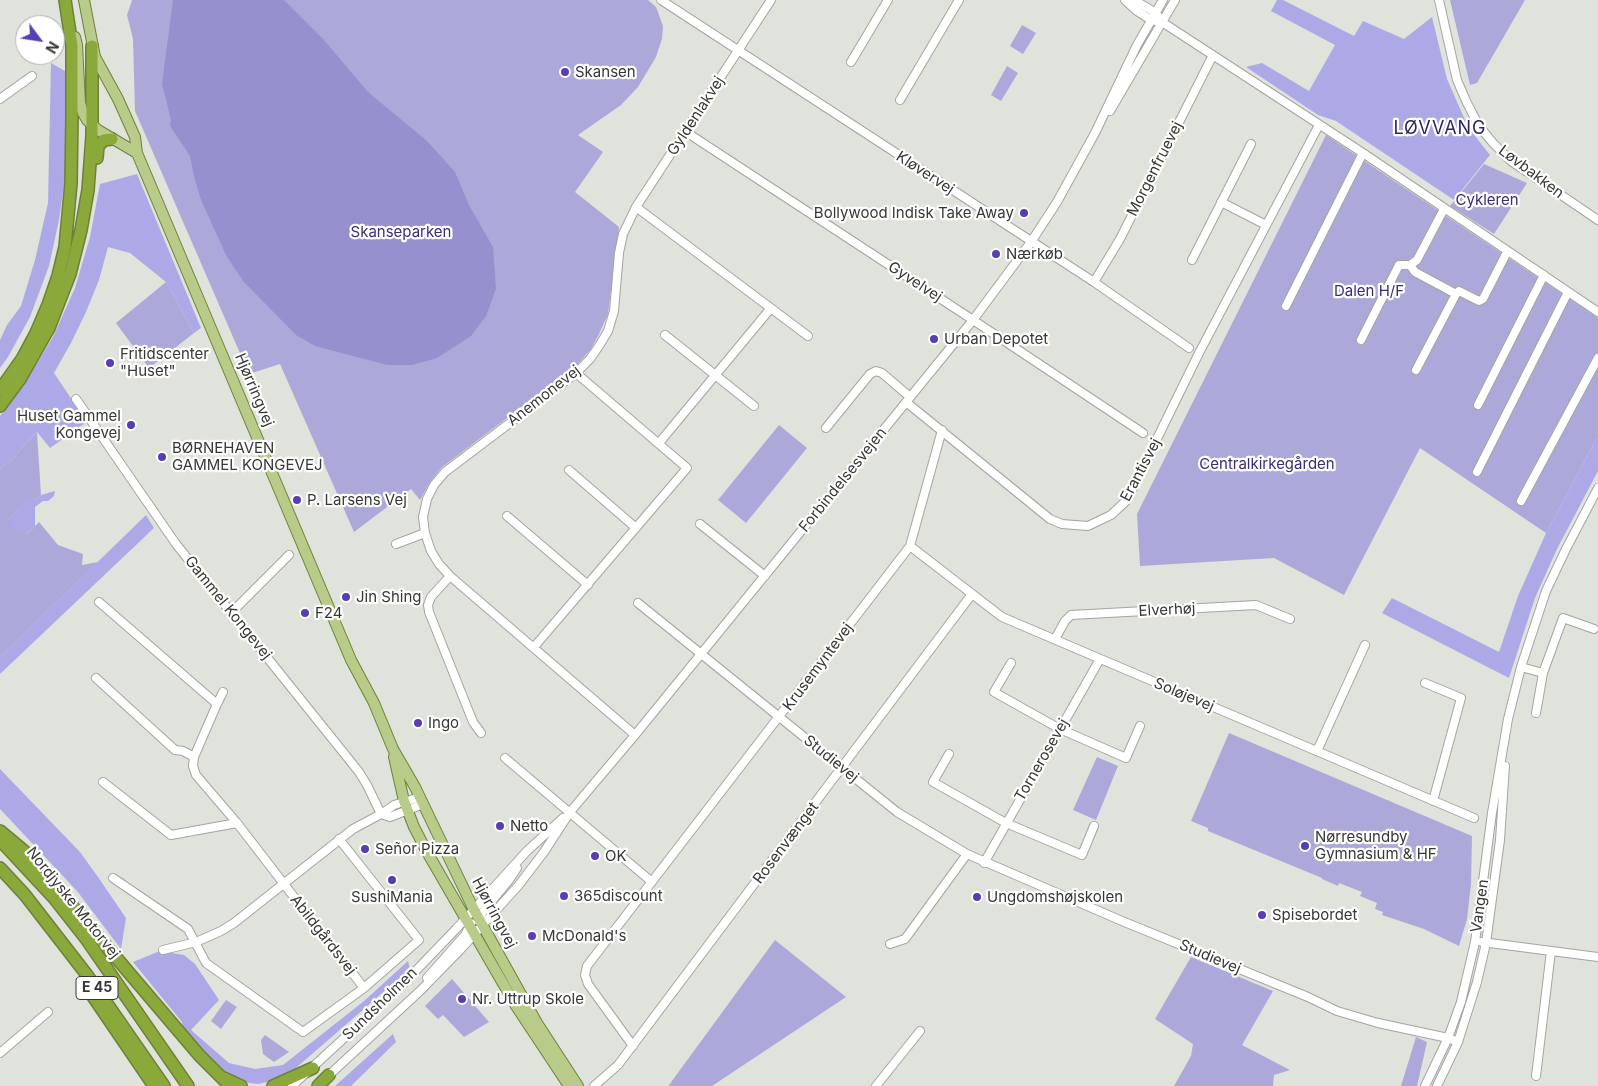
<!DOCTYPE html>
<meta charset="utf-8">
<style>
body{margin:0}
#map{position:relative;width:1598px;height:1086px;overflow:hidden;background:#e0e2dc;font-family:Inter,sans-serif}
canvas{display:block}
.north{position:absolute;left:15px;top:15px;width:50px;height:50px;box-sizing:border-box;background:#fff;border:1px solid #afafae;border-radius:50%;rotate:121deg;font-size:14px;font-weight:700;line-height:20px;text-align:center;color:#373735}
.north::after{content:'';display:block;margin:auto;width:18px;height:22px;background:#583db5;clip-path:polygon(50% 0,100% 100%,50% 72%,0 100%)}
</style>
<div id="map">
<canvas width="1598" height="1086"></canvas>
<div class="north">N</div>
</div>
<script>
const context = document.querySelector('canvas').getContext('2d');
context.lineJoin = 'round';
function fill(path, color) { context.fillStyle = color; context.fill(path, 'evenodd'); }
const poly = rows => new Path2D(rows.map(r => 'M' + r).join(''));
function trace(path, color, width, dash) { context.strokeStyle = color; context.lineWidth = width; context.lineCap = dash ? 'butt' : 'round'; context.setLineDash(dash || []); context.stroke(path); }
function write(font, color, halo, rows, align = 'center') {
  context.font = font + ' Inter,sans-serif'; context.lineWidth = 4.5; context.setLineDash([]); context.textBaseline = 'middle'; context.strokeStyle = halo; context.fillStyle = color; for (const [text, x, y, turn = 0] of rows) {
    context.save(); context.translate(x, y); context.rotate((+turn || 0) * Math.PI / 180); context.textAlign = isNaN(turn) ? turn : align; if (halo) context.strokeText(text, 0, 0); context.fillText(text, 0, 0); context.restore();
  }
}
const green = poly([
 [132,0,648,0,656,7,663,26,662,39,656,57,638,87,621,105,578,135,603,152,575,192,619,227,608,314,599,334,591,349,577,365,441,468,430,482,420,500,411,489,354,532,280,364,249,374,135,111,133,39,127,15],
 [1450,0,1525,0,1477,83,1470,85],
 [1022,25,1036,33,1023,54,1010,46],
 [1007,66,1018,73,1001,101,991,95],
 [1326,135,1598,318,1598,436,1546,533,1420,448,1344,595,1274,558,1140,566,1137,514],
 [1484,164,1527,183,1494,234,1450,206],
 [166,282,194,333,149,368,116,323],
 [779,425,807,448,746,523,718,500],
 [37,432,41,495,35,500,27,499,9,519,27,534,39,522,58,545,83,554,82,565,98,562,0,657,0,469,12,460,26,443],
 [1229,733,1472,836,1471,884,1467,919,1459,946,1424,929,1382,915,1383,912,1375,909,1377,903,1360,896,1362,892,1339,883,1338,886,1322,879,1322,878,1208,831,1208,828,1191,821],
 [1097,757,1118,766,1096,820,1073,810],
 [775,940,846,997,712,1086,669,1086,669,1085],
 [1191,957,1273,991,1242,1045,1290,1070,1274,1075,1273,1086,1174,1086,1191,1056,1193,1044,1155,1019],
 [452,979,489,1022,464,1037,443,1015,438,1019,425,1006],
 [226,1000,237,1007,221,1029,211,1021],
 [265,1035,289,1052,274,1062,263,1054,261,1040],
 [1416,1037,1427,1042,1417,1086,1401,1086]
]);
const forest = poly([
 [1277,0,1283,0,1354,36,1363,21,1404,39,1432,17,1447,79,1468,127,1490,155,1454,200,1336,121,1318,115,1246,67,1262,63,1309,91,1335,45,1271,11],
 [51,63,65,71,65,177,59,220,49,266,30,317,8,357,0,368,0,340,7,325,21,306,35,260,48,203],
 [137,174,201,328,194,333,166,282,130,253,108,247,99,280,86,312,71,343,54,373,87,422,50,448,37,432,26,443,12,460,0,469,0,416,25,383,53,337,75,288,90,237,100,184],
 [1598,436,1598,471,1557,549,1535,598,1509,678,1382,613,1392,598,1499,652,1518,596,1546,533],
 [55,491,54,496,48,501,43,501,35,507,35,526,27,534,15,530,9,526,9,519,27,498,35,500,41,495],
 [146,515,154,528,0,674,0,657],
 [0,769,80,852,98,877,126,918,121,949,77,891,0,809],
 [160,951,184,955,195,964,219,1000,191,1030,229,1063,255,1069,283,1065,364,1001,408,961,410,969,289,1074,271,1081,258,1084,243,1082,228,1075,211,1062,183,1029,182,1022,133,962],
 [393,1034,396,1042,351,1086,335,1086]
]);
const water = poly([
 [173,0,284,0,324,40,368,92,427,141,455,172,469,205,493,247,496,289,486,316,471,336,437,358,412,365,387,365,315,346,296,335,243,281,226,255,201,200,195,180,190,156,170,126,171,120,162,84]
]);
const minor = poly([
 [661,0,1094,282,1189,348],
 [1125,0,1137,11,1151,20,1162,22,1363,153,1598,312],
 [1134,0,1156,13,1158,16],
 [1439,0,1457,80,1467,103,1479,126,1493,143,1511,161,1598,220],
 [851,62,888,0],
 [0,99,32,76],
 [900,100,959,0],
 [1110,111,1175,0],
 [686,132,973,320,1143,433],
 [1221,202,1266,225],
 [636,207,808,336],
 [1192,260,1251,144],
 [1410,265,1417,260,1444,209],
 [1094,282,1120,239,1213,55],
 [1286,306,1363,153],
 [665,335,754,406],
 [1361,340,1399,265,1410,265,1415,272,1456,294],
 [1416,370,1456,294,1459,291,1479,301,1483,299,1507,252],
 [76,399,176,544,359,772,367,785,381,814],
 [906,402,1050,519,1062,524,1088,526,1111,515,1127,500,1199,353,1319,125],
 [1478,405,1544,275],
 [826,428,870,374,876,371,882,373,910,397],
 [659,443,771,308],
 [569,470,636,528],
 [1477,472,1568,292],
 [1521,501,1598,358],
 [507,516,588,585],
 [700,524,765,576],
 [396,544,425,533],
 [910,546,1002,617,1474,818],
 [450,576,431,597,428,605,429,612,473,722,481,733],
 [99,602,217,704,194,757,193,766,196,775,237,823,364,988,419,940,339,839],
 [638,603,897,812,967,854,1122,921,1308,997,1337,1011,1378,1023,1448,1038,1458,1042],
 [231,613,289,555],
 [1055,639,1065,621,1071,615,1256,605,1290,619],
 [534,647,687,468,576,373],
 [1011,663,994,692,1060,729,1126,758,1140,726],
 [1521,667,1543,673],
 [96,678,175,750,183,751,194,757],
 [1425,683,1461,698,1433,801],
 [217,704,223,692],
 [1536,713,1543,673,1563,618,1594,629],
 [635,735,450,576,439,564,431,551,425,533,423,517,427,499,434,485,445,472,576,373,590,359,599,346,608,331,614,311,619,253,623,234,636,207,771,0],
 [1317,751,1365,645],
 [949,754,933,782,1006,823,1082,855,1094,826],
 [505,758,652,882],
 [103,782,171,835,237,823],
 [381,814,390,817,423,804],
 [984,863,1100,659],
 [113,878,188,929,206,963,303,1032,364,988],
 [478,921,482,913,509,880,517,868],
 [1482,942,1598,957],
 [890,944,905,939,967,854],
 [163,950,196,942,221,931,234,923,353,829,381,814,394,805,420,797],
 [427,978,465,935,471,923],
 [633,1046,588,984,585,975,587,966,910,546,942,430],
 [0,1053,48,1012],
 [1536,1076,1551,951],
 [327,1077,421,990,460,950,518,886,544,852,570,812,635,735,973,320,1031,242,1057,202,1095,133,1137,45,1163,0],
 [292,1086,404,983,456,929,527,851,563,818],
 [594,1086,618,1065,972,594],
 [876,1086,920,1031],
 [1425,1086,1448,1038,1461,1002,1475,942,1492,813,1508,719,1521,667,1546,591,1566,549,1598,488],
 [1437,1086,1458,1042,1477,982,1486,943,1500,840,1505,766]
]);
const major = poly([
 [84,0,95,57,118,99,135,137,137,153,351,660,374,703,393,749,415,787,474,910,537,1023,578,1086],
 [75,37,77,45,80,103,83,113,87,120,98,130,137,153],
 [394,757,404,801,414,827,427,852,516,1006,569,1086]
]);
const highway = poly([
 [97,158,98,146,104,140,112,139],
 [0,390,22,359,36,333,48,305,58,276,65,247,71,183,72,115,72,46,65,0],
 [0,406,20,379,49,328,70,274,81,230,88,190,92,136,92,46],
 [0,831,24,851,62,894,199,1055,230,1086],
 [0,840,54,898,87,940,188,1086],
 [0,868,25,895,87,975,164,1086],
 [90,992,154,1086],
 [224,1078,241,1086],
 [273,1086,313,1068],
 [318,1086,329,1075]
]);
const markers = [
 [565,72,5,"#583db5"],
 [1024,213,5,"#583db5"],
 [996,254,5,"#583db5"],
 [934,339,5,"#583db5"],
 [110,363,5,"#583db5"],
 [131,425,5,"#583db5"],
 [162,457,5,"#583db5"],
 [297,500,5,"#583db5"],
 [346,597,5,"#583db5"],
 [305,613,5,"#583db5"],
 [418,723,5,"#583db5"],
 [500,826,5,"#583db5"],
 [1305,846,5,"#583db5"],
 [365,849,5,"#583db5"],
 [595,856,5,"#583db5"],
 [392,880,5,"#583db5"],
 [564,896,5,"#583db5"],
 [977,897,5,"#583db5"],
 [1262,915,5,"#583db5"],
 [532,936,5,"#583db5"],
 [462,999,5,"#583db5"]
];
const shields = [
 [97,988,42]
];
const shieldNames = [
 ["E 45",97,988]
];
const poiNames = [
 ["Skansen",575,72],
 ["Bollywood Indisk Take Away",1014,213,"right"],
 ["Nærkøb",1006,254],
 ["Urban Depotet",944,339],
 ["Fritidscenter",120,354],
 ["\"Huset\"",120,371],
 ["Huset Gammel",121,416,"right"],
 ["Kongevej",121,433,"right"],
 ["BØRNEHAVEN",172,448],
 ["GAMMEL KONGEVEJ",172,465],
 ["P. Larsens Vej",307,500],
 ["Jin Shing",356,597],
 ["F24",315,613],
 ["Ingo",428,723],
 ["Netto",510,826],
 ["Nørresundby",1315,837],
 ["Gymnasium & HF",1315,854],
 ["Señor Pizza",375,849],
 ["OK",605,856],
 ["365discount",574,896],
 ["SushiMania",392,897,"center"],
 ["Ungdomshøjskolen",987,897],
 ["Spisebordet",1272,915],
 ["McDonald's",542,936],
 ["Nr. Uttrup Skole",472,999]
];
const streetNames = [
 ["Gyldenlakvej",696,116,-57],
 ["Morgenfruevej",1155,169,-63],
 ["Løvbakken",1531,172,37],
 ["Kløvervej",925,173,33],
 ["Gyvelvej",915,282,33],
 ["Hjørringvej",254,390,67],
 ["Anemonevej",544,396,-38],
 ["Erantisvej",1141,470,-62],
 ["Forbindelsesvejen",843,480,-51],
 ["Gammel Kongevej",228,608,51],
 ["Elverhøj",1167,610,-3],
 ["Krusemyntevej",818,667,-53],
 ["Soløjevej",1184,695,23],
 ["Studievej",831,759,39],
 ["Tornerosevej",1042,760,-60],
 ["Rosenvænget",786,843,-53],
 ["Nordjyske Motorvej",73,903,51],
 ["Vangen",1480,906,-82],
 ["Hjørringvej",494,913,62],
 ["Abildgårdsvej",323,935,52],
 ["Studievej",1210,957,23],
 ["Sundsholmen",380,1004,-44]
];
const parkNames = [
 ["Cykleren",1487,200],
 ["Skanseparken",401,232],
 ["Dalen H/F",1369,291],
 ["Centralkirkegården",1267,464]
];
const quarterNames = [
 ["LØVVANG",1440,129]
];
fill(green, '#aca9da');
fill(forest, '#ada9e7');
fill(water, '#9691ce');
trace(minor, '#a3a5a0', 10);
trace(major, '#6e8038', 12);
trace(highway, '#6e8038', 14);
trace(minor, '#fff', 8);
trace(major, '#b9cb89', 10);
trace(highway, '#8ba83a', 11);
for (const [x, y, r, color] of markers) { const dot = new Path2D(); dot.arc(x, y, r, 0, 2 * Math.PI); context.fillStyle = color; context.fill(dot); trace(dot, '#fff', 2); }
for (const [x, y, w] of shields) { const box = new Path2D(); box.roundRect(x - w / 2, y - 11.5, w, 23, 4); context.fillStyle = '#fff'; context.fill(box); trace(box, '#373735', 1); }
write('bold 14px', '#373735', null, shieldNames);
write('15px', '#373735', '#fff', poiNames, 'left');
write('15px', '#373735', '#fff', streetNames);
write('15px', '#3b2d76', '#fff', parkNames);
context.letterSpacing = '1px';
write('18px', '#302560', '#fff', quarterNames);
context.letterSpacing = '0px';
</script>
